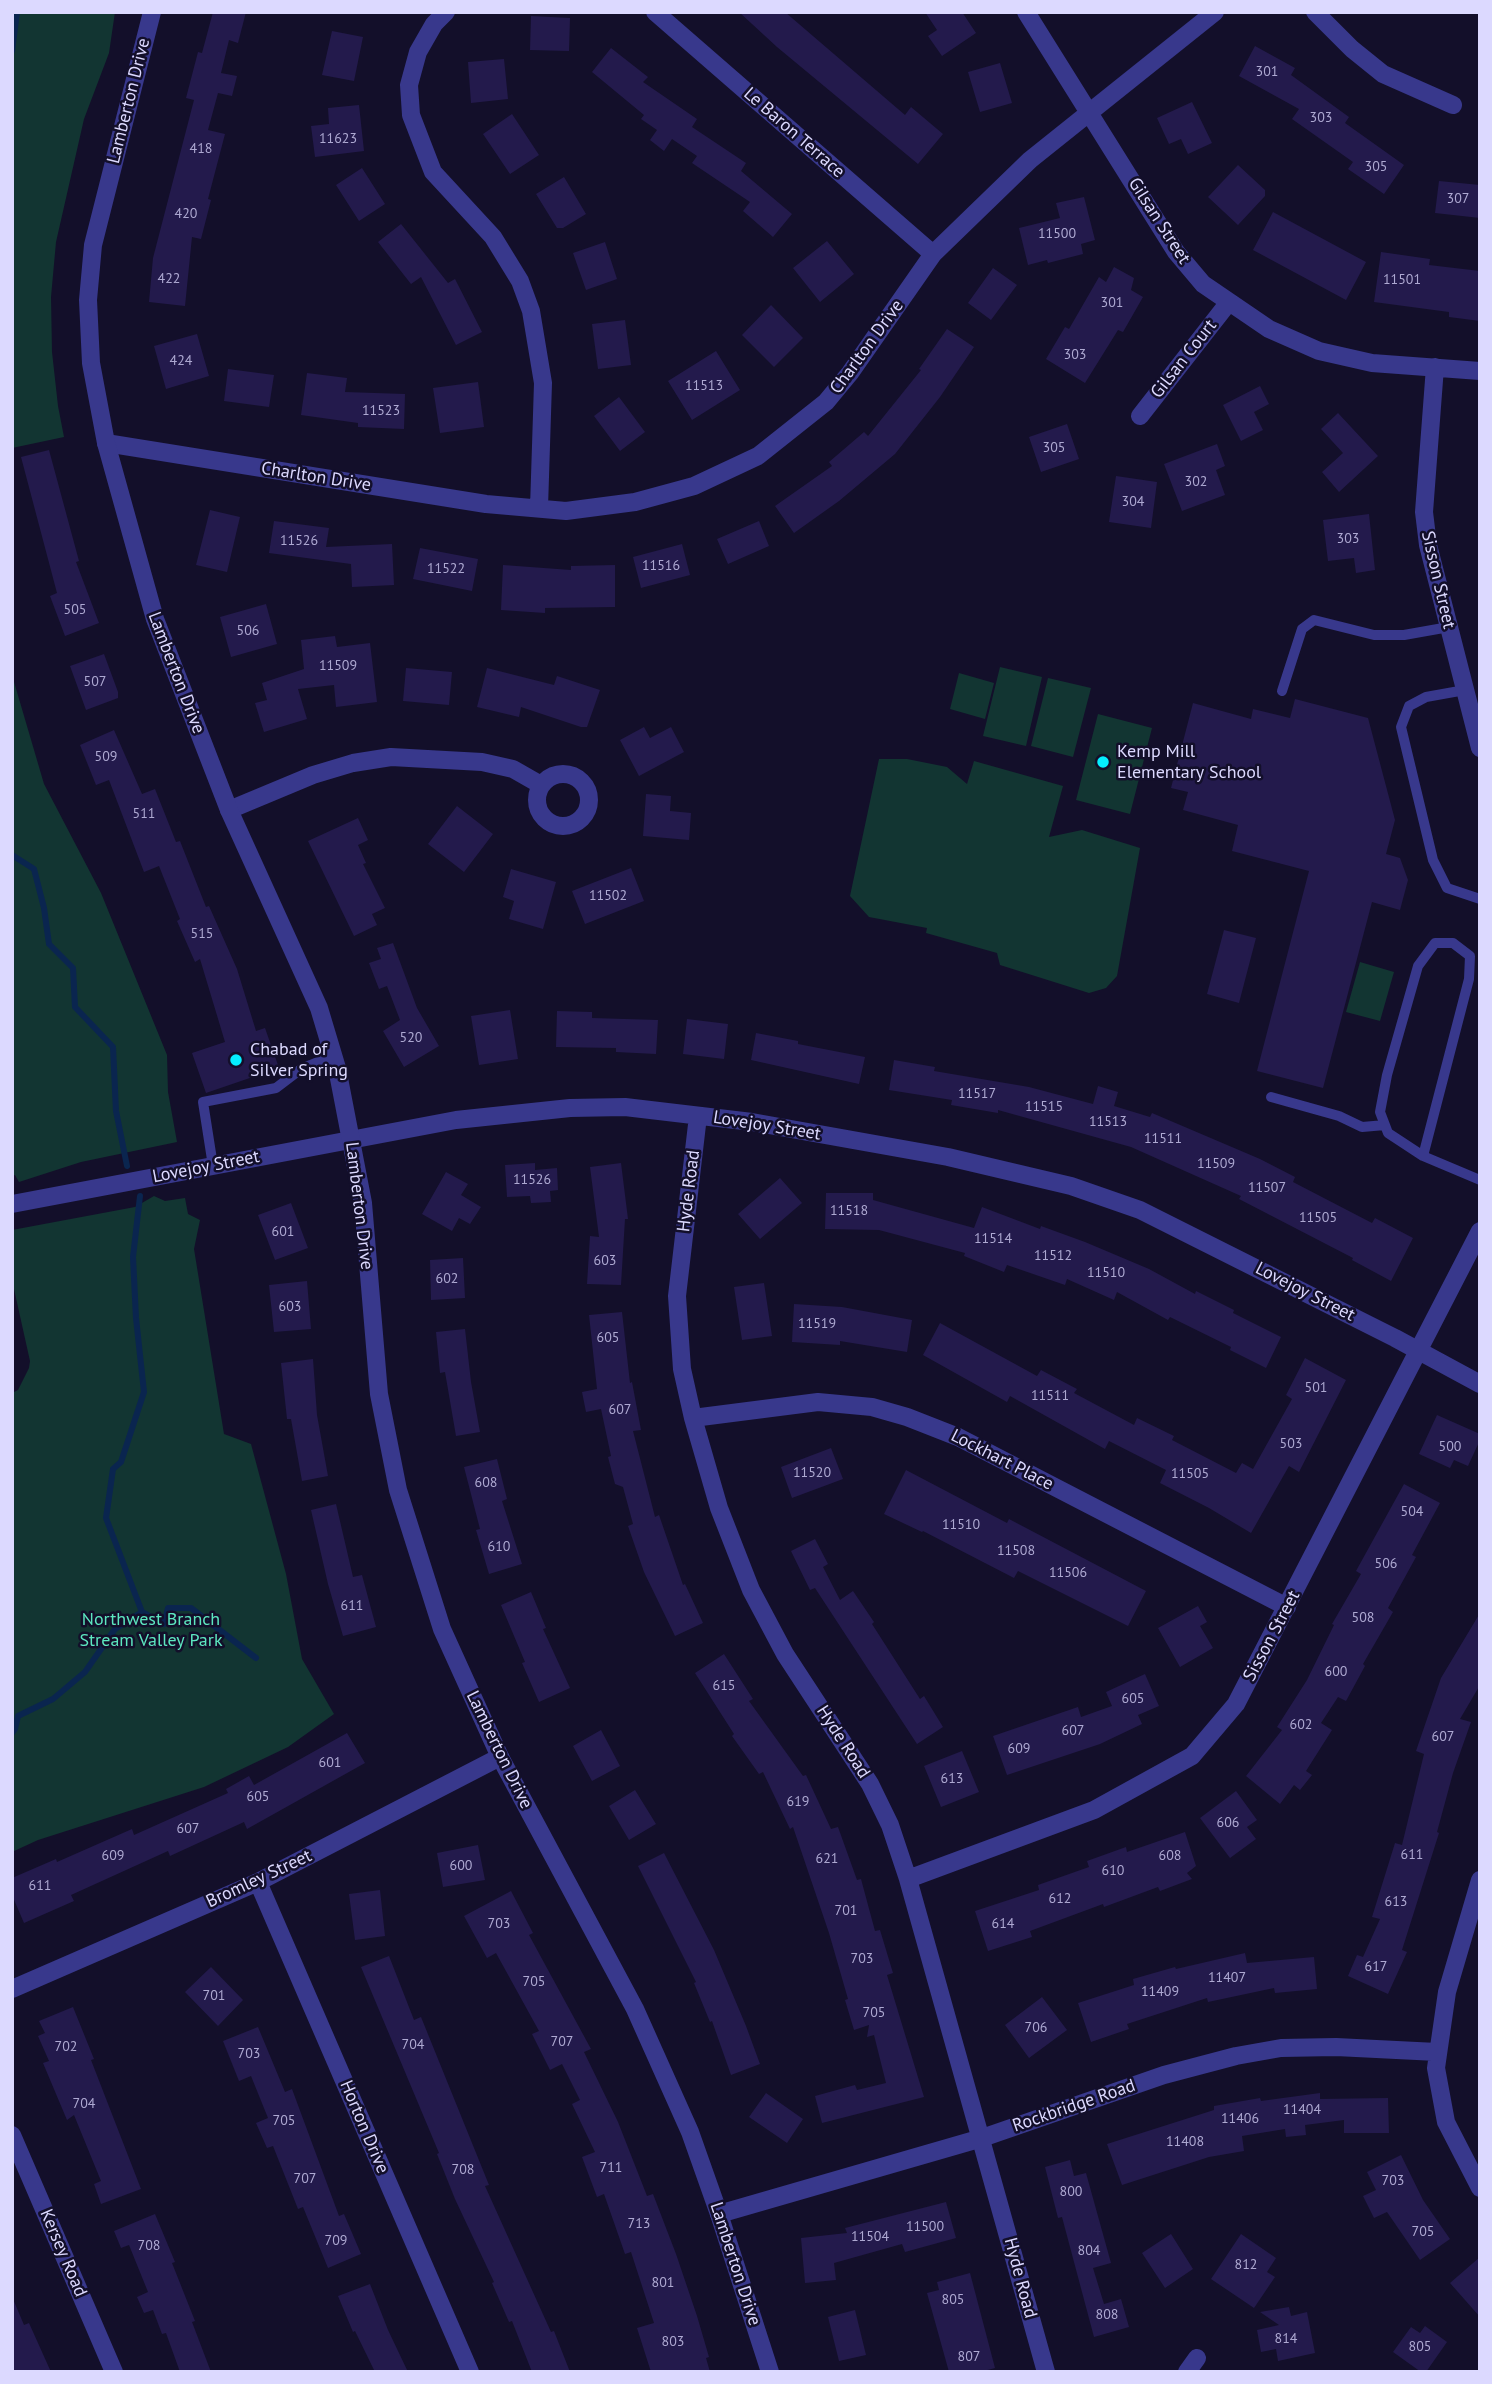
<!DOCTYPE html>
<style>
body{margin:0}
#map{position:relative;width:1492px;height:2384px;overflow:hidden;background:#130f2a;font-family:"PT Sans",sans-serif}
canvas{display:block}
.frame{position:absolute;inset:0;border:14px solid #dcd9ff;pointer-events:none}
</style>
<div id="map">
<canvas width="1492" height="2384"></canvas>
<div class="frame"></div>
</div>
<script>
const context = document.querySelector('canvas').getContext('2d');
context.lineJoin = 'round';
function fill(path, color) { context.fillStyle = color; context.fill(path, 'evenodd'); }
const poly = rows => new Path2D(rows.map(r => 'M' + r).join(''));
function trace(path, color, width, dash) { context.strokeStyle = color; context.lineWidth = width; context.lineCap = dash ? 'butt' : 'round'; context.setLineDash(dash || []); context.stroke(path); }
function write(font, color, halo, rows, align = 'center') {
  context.font = font + ' "PT Sans",sans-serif'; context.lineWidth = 5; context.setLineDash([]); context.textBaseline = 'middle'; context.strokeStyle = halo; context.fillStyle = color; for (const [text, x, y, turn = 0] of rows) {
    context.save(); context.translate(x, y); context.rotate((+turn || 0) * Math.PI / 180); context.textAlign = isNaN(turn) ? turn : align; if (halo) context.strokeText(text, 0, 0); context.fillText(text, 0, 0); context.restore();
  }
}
const green = poly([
 [12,12,115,12,109,53,84,119,56,242,51,297,52,352,58,406,64,437,12,448],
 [1000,667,1042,677,1026,746,983,736],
 [959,673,994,683,985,719,950,709],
 [12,675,44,784,101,893,167,1055,168,1092,177,1142,81,1162,19,1182,15,1175,12,1176],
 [1048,678,1091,688,1073,757,1031,746],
 [1098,714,1152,728,1130,814,1076,800],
 [879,759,907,759,947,767,967,784,974,761,1063,786,1049,837,1082,830,1140,848,1117,976,1106,988,1089,993,1000,965,997,953,926,933,927,928,869,917,850,896],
 [1360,962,1394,972,1380,1021,1346,1012],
 [154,1196,165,1201,185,1198,188,1214,200,1220,194,1249,224,1434,251,1444,286,1574,302,1659,334,1714,288,1747,204,1787,38,1840,12,1852,12,1393,18,1390,29,1368,30,1361,12,1280,12,1230,135,1207]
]);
const stream = poly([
 [12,51,17,12],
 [12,855,34,869,44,908,49,944,73,968,75,1007,113,1047,116,1111,127,1166],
 [142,1612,164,1624,168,1608,191,1608,256,1658],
 [12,1733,15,1729,18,1716,53,1699,85,1672,115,1629,142,1612,106,1518,113,1469,121,1462,144,1392,136,1318,133,1257,140,1196]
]);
const building = poly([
 [213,12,246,12,238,43,229,40,221,73,237,76,232,96,218,93,208,130,225,134,208,199,211,200,201,239,192,237,185,306,149,302,153,258,194,100,186,98,198,52,202,53],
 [739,12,785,12,905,115,911,107,943,134,918,164,777,47],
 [925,12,962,12,976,33,942,56,928,36,937,30],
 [531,16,570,18,569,51,530,50],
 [332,31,363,37,354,81,322,75],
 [1255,46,1295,68,1291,75,1349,117,1345,123,1404,165,1384,194,1348,169,1353,162,1292,119,1299,109,1239,76],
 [611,48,648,77,643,82,697,119,692,127,746,163,741,171,792,214,773,237,743,211,750,202,692,163,697,156,672,139,664,151,650,140,657,130,641,119,644,115,592,72],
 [504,59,508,99,471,103,468,62],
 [1000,63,1012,103,980,112,968,72],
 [1192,102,1212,143,1188,154,1181,139,1169,144,1157,118],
 [359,105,364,151,315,157,311,126,329,124,328,108],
 [512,114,539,155,510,174,483,134],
 [1238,165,1265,190,1265,196,1238,225,1208,197],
 [362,168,385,204,359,221,336,185],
 [564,177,586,214,563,228,557,228,536,194],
 [1439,181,1480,185,1480,218,1435,213],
 [1084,197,1095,240,1081,244,1083,254,1048,263,1047,260,1028,265,1019,228,1060,218,1056,203],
 [1273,212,1366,262,1346,300,1253,250],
 [401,224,448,283,455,279,482,332,456,345,421,277,411,284,378,242],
 [827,241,854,274,820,302,793,268],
 [605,242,617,279,586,290,573,253],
 [1381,252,1430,259,1429,265,1480,271,1480,321,1449,317,1449,312,1374,302],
 [1114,267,1134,278,1131,290,1143,297,1123,332,1118,330,1085,383,1046,359,1065,327,1069,329,1099,277,1106,282],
 [993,268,1017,285,991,320,968,303],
 [771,305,803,338,774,367,742,335],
 [625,320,631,365,598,369,592,324],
 [947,329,974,347,940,397,895,454,839,501,794,533,775,506,832,466,829,462,864,432,868,436,921,370,919,369],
 [197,334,209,376,166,389,154,346],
 [716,351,740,390,692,420,668,381],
 [228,369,274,375,269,407,224,401],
 [307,373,347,378,345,392,405,394,404,429,358,427,358,423,301,415],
 [478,382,484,427,440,433,433,388],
 [1260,386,1269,404,1254,412,1263,430,1241,441,1223,405],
 [619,397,645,432,620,451,594,416],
 [1338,413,1378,456,1339,492,1322,472,1343,453,1321,429],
 [1067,424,1079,459,1041,472,1029,437],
 [1217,444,1225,466,1216,470,1225,495,1182,511,1164,464],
 [49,450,79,561,76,562,99,623,65,636,50,596,57,593,21,457],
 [1116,476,1157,482,1151,528,1109,522],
 [210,510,240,517,227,572,196,565],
 [1369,514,1375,570,1356,573,1354,558,1328,561,1323,520],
 [274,521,329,528,326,547,392,544,394,585,352,587,351,564,269,553],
 [759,521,769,546,728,564,717,539],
 [682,544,690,575,641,588,633,557],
 [420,548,478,559,472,591,413,579],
 [503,565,571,570,571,566,615,565,615,607,545,608,545,613,501,610],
 [266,604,277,644,231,657,220,617],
 [335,636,337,647,370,643,377,702,336,707,334,685,298,689,307,719,264,732,255,703,267,700,262,683,304,669,301,640],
 [104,654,118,692,118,698,86,710,70,666],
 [406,668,452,672,449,705,403,701],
 [487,668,554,685,557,676,600,690,587,727,581,727,521,707,519,717,477,707],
 [1295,699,1368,718,1395,820,1386,854,1400,858,1408,880,1400,910,1372,902,1323,1088,1257,1071,1309,871,1232,851,1238,825,1183,810,1188,792,1171,788,1193,703,1251,719,1253,709,1290,718],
 [644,727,650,738,671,727,684,752,639,776,620,740],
 [114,730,142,794,155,789,176,842,180,841,206,907,209,906,237,969,256,1031,265,1028,279,1068,206,1093,192,1053,225,1042,200,959,195,962,177,921,180,919,159,866,144,872,109,780,96,785,80,745],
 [646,794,671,796,670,811,691,813,689,840,643,836],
 [457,806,493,834,464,872,428,844],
 [358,818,368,840,358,845,366,863,363,864,385,908,372,914,377,925,354,936,308,841],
 [631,868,644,901,585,924,572,891],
 [511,869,556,882,543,929,509,919,514,901,503,897],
 [1224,930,1256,938,1239,1003,1207,994],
 [393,943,417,1008,439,1046,404,1067,383,1031,400,1020,387,986,379,989,369,963,381,959,377,948],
 [510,1010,518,1059,479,1065,471,1016],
 [557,1011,592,1012,592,1018,658,1020,656,1054,616,1052,616,1048,556,1047],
 [687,1019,728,1024,724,1059,683,1054],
 [756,1033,798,1041,798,1044,865,1057,859,1084,751,1060],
 [894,1060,935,1067,934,1071,1029,1087,1093,1104,1098,1086,1118,1092,1114,1106,1150,1117,1152,1113,1260,1159,1295,1177,1293,1182,1372,1223,1375,1218,1413,1238,1391,1281,1352,1260,1353,1258,1239,1199,1241,1196,1131,1147,998,1110,998,1113,951,1105,952,1100,889,1090],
 [535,1163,535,1170,557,1168,558,1190,550,1191,551,1202,531,1203,530,1196,507,1197,505,1165],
 [621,1163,628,1219,625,1219,621,1285,587,1284,590,1236,599,1237,590,1167],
 [446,1172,468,1184,461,1195,481,1207,470,1224,459,1218,452,1231,422,1214],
 [780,1178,802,1203,760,1239,738,1214],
 [826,1193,873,1193,873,1200,974,1228,982,1207,1040,1229,1041,1226,1085,1242,1149,1269,1195,1294,1196,1291,1234,1310,1233,1313,1281,1337,1266,1368,1230,1350,1231,1347,1170,1317,1168,1320,1117,1292,1114,1300,1067,1279,1065,1285,1007,1265,1004,1272,964,1256,965,1253,879,1230,825,1229],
 [291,1203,308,1248,275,1260,258,1215],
 [463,1258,465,1298,431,1300,430,1260],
 [307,1281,311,1329,274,1332,269,1285],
 [764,1283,772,1336,742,1340,734,1287],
 [794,1304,842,1307,912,1320,907,1352,840,1341,840,1345,792,1342],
 [622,1312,630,1383,632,1382,641,1430,633,1431,655,1517,659,1515,683,1585,685,1584,703,1623,675,1636,644,1572,628,1526,633,1524,623,1487,615,1484,608,1457,611,1456,601,1409,586,1412,582,1392,597,1389,589,1315],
 [940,1323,1037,1376,1041,1370,1077,1389,1074,1393,1134,1425,1137,1418,1174,1436,1172,1440,1236,1473,1242,1463,1253,1469,1292,1399,1286,1395,1305,1358,1346,1380,1299,1472,1289,1466,1251,1533,1209,1508,1160,1483,1166,1470,1109,1441,1105,1449,1010,1396,1007,1402,923,1355],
 [465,1329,471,1382,480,1432,456,1436,445,1372,440,1373,436,1332],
 [313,1359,317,1415,328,1476,302,1481,291,1419,287,1419,281,1363],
 [1437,1415,1480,1434,1480,1440,1468,1466,1454,1460,1450,1468,1419,1454],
 [831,1448,843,1479,792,1498,781,1467],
 [497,1459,507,1499,502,1501,522,1564,489,1574,476,1530,480,1529,464,1467],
 [906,1470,1007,1523,1009,1519,1146,1591,1128,1626,1018,1571,1014,1578,923,1531,922,1532,884,1514],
 [1404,1484,1440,1503,1412,1555,1416,1557,1388,1608,1393,1612,1363,1664,1365,1666,1346,1701,1338,1697,1321,1723,1332,1730,1306,1771,1312,1775,1300,1790,1294,1785,1280,1804,1246,1776,1282,1730,1277,1727,1307,1680,1334,1625,1332,1624,1361,1574,1356,1571],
 [336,1504,353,1577,362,1575,376,1627,343,1636,328,1584,311,1510],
 [815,1539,828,1564,823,1567,840,1600,853,1591,874,1622,872,1624,920,1699,924,1696,943,1727,917,1744,815,1588,810,1590,791,1551],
 [531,1592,546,1628,543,1629,570,1688,539,1702,522,1663,525,1662,501,1605],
 [1198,1606,1207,1622,1200,1626,1213,1648,1180,1667,1158,1628],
 [1480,1613,1480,1685,1460,1719,1471,1722,1453,1773,1437,1832,1439,1833,1402,1950,1407,1952,1388,1994,1348,1976,1357,1955,1363,1957,1380,1919,1372,1917,1395,1843,1402,1845,1424,1754,1416,1751,1441,1678],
 [724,1654,753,1699,749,1701,803,1776,806,1775,831,1829,838,1827,857,1880,861,1879,875,1931,880,1930,893,1973,887,1975,924,2097,822,2123,815,2096,855,2085,857,2090,886,2083,874,2035,867,2037,869,2025,854,2030,845,2000,848,1999,829,1933,793,1827,790,1829,763,1772,759,1774,732,1736,734,1734,695,1673],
 [1145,1674,1159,1706,1138,1715,1142,1724,1100,1744,1007,1775,993,1736,1078,1707,1081,1717,1112,1706,1106,1692],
 [601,1730,620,1766,592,1781,573,1746],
 [347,1733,365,1763,247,1829,244,1822,170,1856,168,1851,71,1895,74,1901,24,1923,12,1895,12,1878,56,1859,57,1862,132,1829,134,1835,228,1793,226,1789,249,1776,254,1785],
 [962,1751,979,1792,941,1807,924,1766],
 [635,1790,656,1824,629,1840,609,1806],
 [1236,1791,1257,1820,1247,1827,1256,1839,1230,1858,1200,1818],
 [1185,1832,1196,1866,1187,1873,1192,1879,1160,1891,1158,1887,1104,1907,1103,1904,1030,1931,1032,1937,988,1951,975,1911,1039,1890,1038,1885,1089,1867,1087,1861,1126,1847,1127,1852],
 [478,1845,485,1880,443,1887,437,1853],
 [664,1853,714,1950,746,2026,760,2064,731,2075,712,2021,710,2022,694,1983,696,1982,638,1866],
 [380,1890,385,1936,355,1940,349,1894],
 [511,1891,533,1933,529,1935,591,2049,584,2052,618,2122,647,2196,653,2194,676,2254,697,2316,709,2357,706,2358,710,2372,651,2372,637,2328,654,2323,631,2252,625,2254,604,2194,597,2197,582,2157,595,2152,572,2104,580,2100,562,2064,550,2070,532,2034,539,2031,496,1953,487,1958,464,1916],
 [1245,1953,1247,1963,1314,1957,1317,1989,1275,1993,1274,1988,1208,2002,1207,1998,1127,2024,1129,2029,1091,2042,1078,2003,1134,1985,1133,1979,1175,1967,1176,1969],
 [389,1956,414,2020,421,2017,489,2185,485,2186,551,2332,554,2331,570,2372,532,2372,512,2321,509,2322,492,2283,494,2282,455,2199,437,2154,439,2153,361,1967],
 [211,1967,243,2000,218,2026,185,1992],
 [1042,1997,1067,2030,1029,2058,1005,2025],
 [73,2007,94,2059,91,2060,141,2189,101,2204,94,2184,101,2181,74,2115,67,2120,43,2063,49,2061,38,2036,45,2033,39,2021],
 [258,2027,285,2092,292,2089,339,2216,344,2214,361,2254,328,2268,303,2207,298,2209,273,2146,267,2148,256,2123,268,2118,251,2076,239,2081,223,2041],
 [766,2093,803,2119,787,2143,749,2117],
 [1320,2093,1320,2099,1388,2098,1389,2133,1344,2133,1344,2120,1305,2125,1306,2135,1286,2137,1285,2129,1242,2136,1244,2151,1209,2157,1122,2185,1107,2144,1214,2110,1214,2106,1260,2098,1261,2101],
 [1401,2155,1423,2200,1450,2239,1420,2260,1387,2212,1374,2218,1363,2196,1376,2190,1367,2172],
 [1070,2160,1074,2176,1086,2173,1111,2263,1093,2268,1104,2304,1121,2299,1129,2327,1094,2337,1062,2217,1058,2218,1045,2167],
 [946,2202,956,2238,905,2252,902,2244,834,2263,836,2280,805,2283,801,2238,847,2233,845,2228],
 [155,2214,175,2262,172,2263,195,2321,192,2322,211,2372,180,2372,166,2333,162,2334,153,2310,144,2313,137,2297,148,2292,129,2245,121,2248,114,2231],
 [1171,2234,1193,2269,1165,2288,1142,2253],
 [1241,2234,1276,2258,1267,2272,1275,2277,1254,2308,1211,2279],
 [1480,2257,1480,2317,1450,2283],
 [970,2273,995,2368,980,2372,949,2372,927,2293,939,2290,937,2282],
 [370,2284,388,2330,408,2372,375,2372,355,2331,353,2332,338,2296],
 [13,2299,24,2325,29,2323,51,2372,12,2372],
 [1289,2307,1291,2316,1307,2312,1315,2353,1278,2361,1276,2349,1261,2352,1257,2330,1279,2325,1260,2312],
 [855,2310,866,2355,839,2361,828,2317],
 [1425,2326,1447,2342,1426,2372,1421,2372,1393,2352,1411,2327,1420,2333]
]);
const service = poly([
 [1465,690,1426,697,1409,706,1401,727,1433,860,1447,888,1480,899],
 [1282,691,1302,629,1314,620,1374,635,1404,635,1449,627],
 [1271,1097,1339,1116,1362,1127,1385,1125],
 [1423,1156,1469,979,1470,956,1453,943,1435,943,1418,966,1387,1075,1380,1112,1388,1133,1423,1156,1480,1180],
 [213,1166,203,1102,276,1088,301,1069,333,1056]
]);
const minor = poly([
 [446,12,434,24,418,52,409,85,411,115,433,172,493,237,520,281,531,311,543,383,539,508],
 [655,12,933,254],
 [1026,12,1176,252,1203,284,1269,329,1319,351,1372,363,1480,371],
 [1315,12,1352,49,1383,74,1453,105],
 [1435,367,1424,512,1428,545,1480,748],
 [1140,416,1229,302],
 [106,443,486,504,566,511,635,502,694,486,758,456,826,402,850,373,933,254,1030,160,1215,12],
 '537 800a26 26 0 1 1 52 0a26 26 0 1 1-52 0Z',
 [229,810,313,775,353,763,391,757,482,762,513,769,541,785],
 [698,1116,677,1296,682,1369,693,1418,719,1508,751,1590,785,1654,870,1784,890,1825,908,1879,1046,2372],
 [12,1204,456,1120,570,1108,625,1107,752,1122,948,1157,1071,1186,1140,1210,1395,1338,1480,1384],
 [693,1418,818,1402,872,1407,907,1417,958,1437,1287,1607],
 [908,1879,1094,1810,1192,1756,1236,1704,1480,1231],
 [1480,1880,1447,1992,1436,2068,1446,2122,1480,2188],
 [258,1882,470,2372],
 [12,1989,258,1882,500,1757],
 [12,2135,114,2372],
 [719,2214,982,2138,1164,2075,1236,2056,1281,2048,1336,2047,1437,2052],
 [1187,2372,1197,2358]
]);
const tertiary = poly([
 [152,12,93,245,88,300,91,363,106,443,155,619,229,810,319,1008,337,1068,363,1203,379,1394,398,1490,442,1629,500,1757,635,2009,690,2132,719,2214,770,2372]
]);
const markers = [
 [1103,762,7,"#05eeff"],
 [236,1060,7,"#05eeff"]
];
const numberNames = [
 ["301",1267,72],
 ["303",1321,118],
 ["11623",338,139],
 ["418",201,149],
 ["305",1376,167],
 ["307",1458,199],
 ["420",186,214],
 ["11500",1057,234],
 ["422",169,279],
 ["11501",1402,280],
 ["301",1112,303],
 ["303",1075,355],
 ["424",181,361],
 ["11513",704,386],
 ["11523",381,411],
 ["305",1054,448],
 ["302",1196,482],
 ["304",1133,502],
 ["303",1348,539],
 ["11526",299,541],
 ["11516",661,566],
 ["11522",446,569],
 ["505",75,610],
 ["506",248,631],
 ["11509",338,666],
 ["507",95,682],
 ["509",106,757],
 ["511",144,814],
 ["11502",608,896],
 ["515",202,934],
 ["520",411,1038],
 ["11517",977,1094],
 ["11515",1044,1107],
 ["11513",1108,1122],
 ["11511",1163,1139],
 ["11509",1216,1164],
 ["11526",532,1180],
 ["11507",1267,1188],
 ["11518",849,1211],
 ["11505",1318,1218],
 ["601",283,1232],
 ["11514",993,1239],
 ["11512",1053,1256],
 ["603",605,1261],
 ["11510",1106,1273],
 ["602",447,1279],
 ["603",290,1307],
 ["11519",817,1324],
 ["605",608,1338],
 ["501",1316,1388],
 ["11511",1050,1396],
 ["607",620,1410],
 ["503",1291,1444],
 ["500",1450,1447],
 ["11520",812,1473],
 ["11505",1190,1474],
 ["608",486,1483],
 ["504",1412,1512],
 ["11510",961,1525],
 ["610",499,1547],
 ["11508",1016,1551],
 ["506",1386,1564],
 ["11506",1068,1573],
 ["611",352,1606],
 ["508",1363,1618],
 ["600",1336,1672],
 ["615",724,1686],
 ["605",1133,1699],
 ["602",1301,1725],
 ["607",1073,1731],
 ["607",1443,1737],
 ["609",1019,1749],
 ["601",330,1763],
 ["613",952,1779],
 ["605",258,1797],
 ["619",798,1802],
 ["606",1228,1823],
 ["607",188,1829],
 ["611",1412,1855],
 ["609",113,1856],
 ["608",1170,1856],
 ["621",827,1859],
 ["600",461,1866],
 ["610",1113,1871],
 ["611",40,1886],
 ["612",1060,1899],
 ["613",1396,1902],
 ["701",846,1911],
 ["703",499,1924],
 ["614",1003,1924],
 ["703",862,1959],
 ["617",1376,1967],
 ["11407",1227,1978],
 ["705",534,1982],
 ["11409",1160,1992],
 ["701",214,1996],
 ["705",874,2013],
 ["706",1036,2028],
 ["707",562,2042],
 ["704",413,2045],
 ["702",66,2047],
 ["703",249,2054],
 ["704",84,2104],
 ["11404",1302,2110],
 ["11406",1240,2119],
 ["705",284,2121],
 ["11408",1185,2142],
 ["711",611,2168],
 ["708",463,2170],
 ["707",305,2179],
 ["703",1393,2181],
 ["800",1071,2192],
 ["713",639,2224],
 ["11500",925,2227],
 ["705",1423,2232],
 ["11504",870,2237],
 ["709",336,2241],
 ["708",149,2246],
 ["804",1089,2251],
 ["812",1246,2265],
 ["801",663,2283],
 ["805",953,2300],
 ["808",1107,2315],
 ["814",1286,2339],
 ["803",673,2342],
 ["805",1420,2347],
 ["807",969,2357]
];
const streetNames = [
 ["Lamberton Drive",129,101,-76],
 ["Le Baron Terrace",794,133,41],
 ["Gilsan Street",1159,221,57],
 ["Charlton Drive",867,347,-54],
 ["Gilsan Court",1184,359,-52],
 ["Charlton Drive",316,477,9],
 ["Sisson Street",1438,580,77],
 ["Lamberton Drive",176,673,69],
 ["Lovejoy Street",767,1126,9],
 ["Lovejoy Street",206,1167,-11],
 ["Hyde Road",689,1191,-83],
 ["Lamberton Drive",359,1206,83],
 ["Lovejoy Street",1305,1292,27],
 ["Lockhart Place",1002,1460,27],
 ["Sisson Street",1272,1636,-62],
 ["Hyde Road",843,1742,57],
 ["Lamberton Drive",499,1750,64],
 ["Bromley Street",259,1879,-25],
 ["Rockbridge Road",1074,2106,-19],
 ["Horton Drive",364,2127,67],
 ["Kersey Road",63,2253,67],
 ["Lamberton Drive",735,2264,72],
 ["Hyde Road",1020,2278,75]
];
const poiNames = [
 ["Kemp Mill",1117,752],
 ["Elementary School",1117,773],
 ["Chabad of",250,1050],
 ["Silver Spring",250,1071]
];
const parkNames = [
 ["Northwest Branch",151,1620],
 ["Stream Valley Park",151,1641]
];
fill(green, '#123532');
trace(stream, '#0a254f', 6);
fill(building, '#231a4c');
trace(service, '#38388c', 10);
trace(minor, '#38388c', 18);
trace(tertiary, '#38388c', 18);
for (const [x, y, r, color] of markers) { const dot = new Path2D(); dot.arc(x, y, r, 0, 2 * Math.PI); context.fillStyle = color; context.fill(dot); trace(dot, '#130f2a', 2.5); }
write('14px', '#aea9d2', null, numberNames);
write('18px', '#dcd9ff', '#130f2a', streetNames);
write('18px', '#dcd9ff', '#130f2a', poiNames, 'left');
write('18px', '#5de7c0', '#130f2a', parkNames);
</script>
